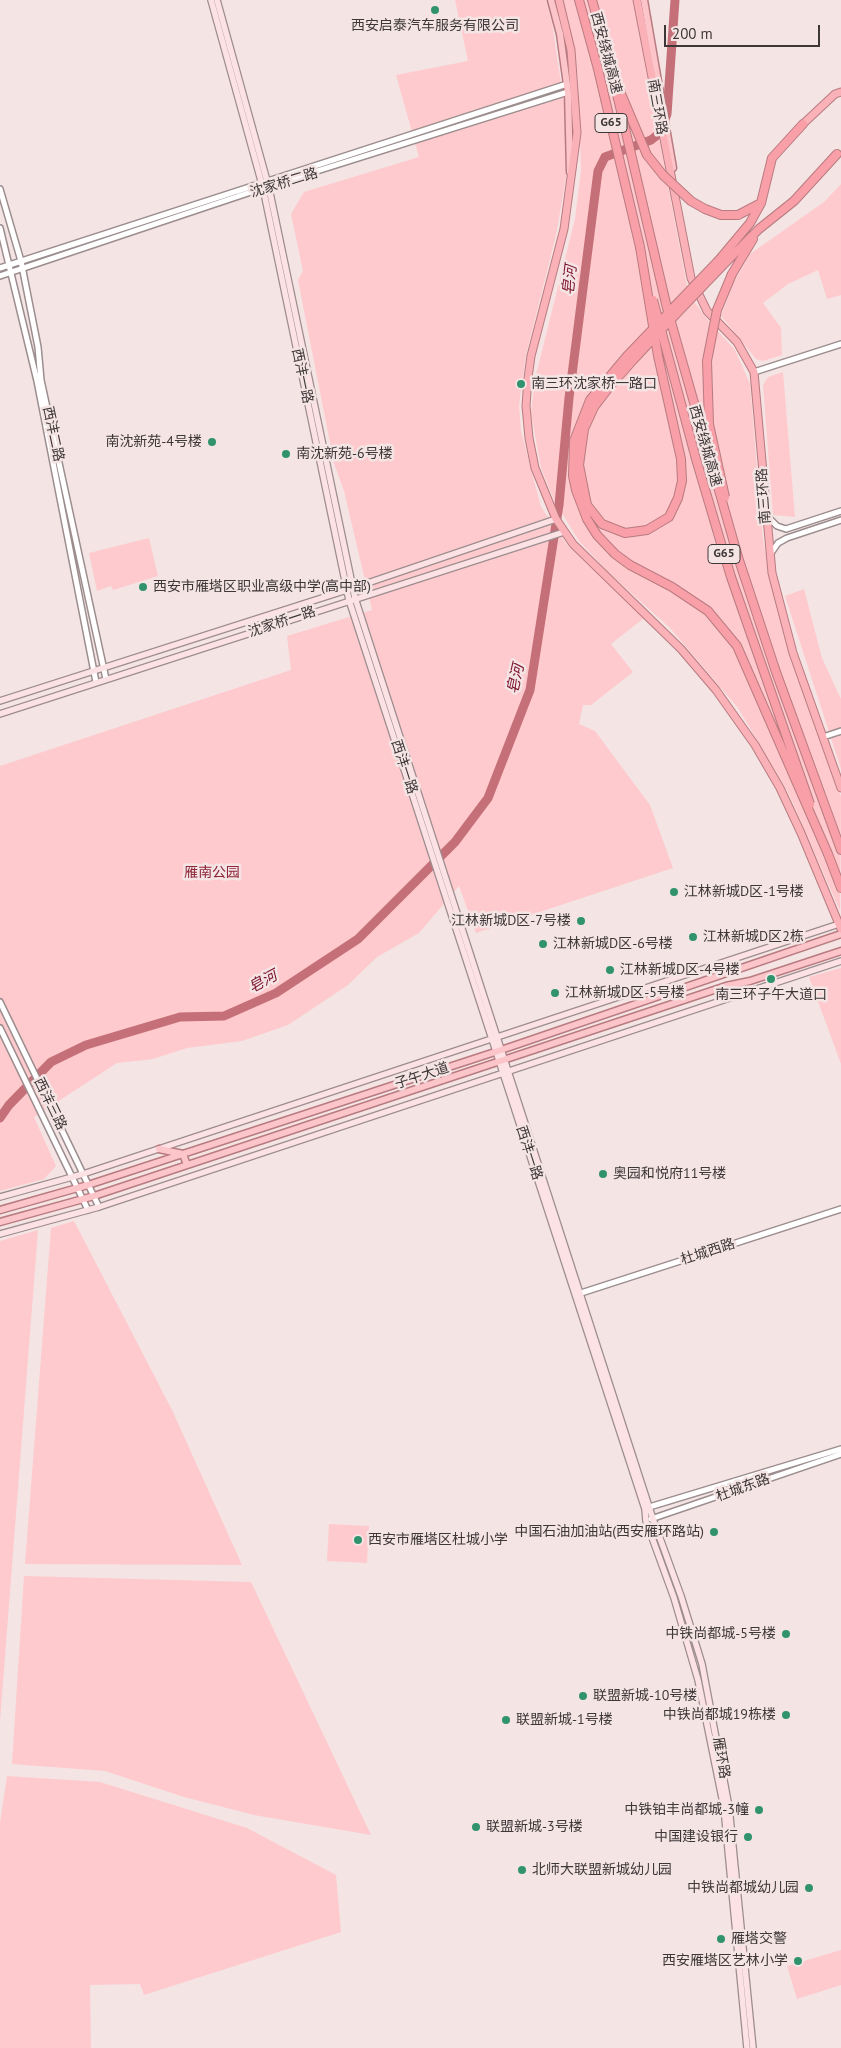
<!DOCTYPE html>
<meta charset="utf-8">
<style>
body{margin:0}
#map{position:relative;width:841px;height:2048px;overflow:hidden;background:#f4e4e4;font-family:"PT Sans",sans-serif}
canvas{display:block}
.scale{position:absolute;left:664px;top:25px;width:156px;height:22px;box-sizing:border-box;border:2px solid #3e3738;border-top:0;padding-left:6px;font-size:15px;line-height:18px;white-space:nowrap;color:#3e3738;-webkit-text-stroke:4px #f4e4e4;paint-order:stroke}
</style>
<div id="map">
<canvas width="841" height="2048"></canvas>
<div class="scale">200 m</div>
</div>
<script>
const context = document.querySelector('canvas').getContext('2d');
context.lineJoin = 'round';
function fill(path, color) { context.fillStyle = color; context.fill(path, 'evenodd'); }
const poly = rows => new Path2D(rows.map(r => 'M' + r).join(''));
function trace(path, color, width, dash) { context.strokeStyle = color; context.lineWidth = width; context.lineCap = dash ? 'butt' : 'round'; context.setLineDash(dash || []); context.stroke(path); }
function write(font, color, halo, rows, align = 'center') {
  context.font = font + ' "PT Sans","Noto Sans SC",sans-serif'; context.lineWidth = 5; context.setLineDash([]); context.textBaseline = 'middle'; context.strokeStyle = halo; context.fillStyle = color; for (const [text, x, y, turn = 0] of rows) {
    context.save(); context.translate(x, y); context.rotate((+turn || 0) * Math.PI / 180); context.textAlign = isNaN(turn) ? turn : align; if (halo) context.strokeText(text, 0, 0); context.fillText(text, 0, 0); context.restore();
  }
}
const green = poly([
 [455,0,546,0,552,23,565,110,566,178,556,235,526,355,519,405,521,431,541,507,568,546,644,618,611,644,633,672,591,705,583,705,579,724,595,731,650,805,673,868,476,933,459,886,419,933,377,957,348,985,288,1025,242,1041,187,1048,153,1059,117,1063,34,1117,56,1166,44,1179,0,1191,0,766,291,670,287,636,372,610,344,491,334,463,298,280,303,271,291,214,304,192,419,157,396,75,468,61],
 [563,0,633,0,687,286,695,303,707,319,735,350,750,384,763,540,770,574,793,662,841,797,840,911,788,792,738,708,670,628,609,573,579,541,554,500,541,468,531,413,535,379,575,219,581,170,578,78],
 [841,184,841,295,827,299,818,270,788,284,763,303,781,328,782,355,763,361,756,359,721,316,734,282,750,254,824,202],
 [783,372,795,517,773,515,763,385,768,377],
 [149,538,158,576,113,590,111,586,97,591,89,553],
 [804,589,822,658,841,699,841,769,785,596],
 [841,968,841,1064,809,977],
 [74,1221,172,1410,242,1565,25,1564,51,1228],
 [38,1230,0,1721,0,1241],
 [329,1524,369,1526,367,1563,327,1561],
 [24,1576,251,1582,371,1835,254,1815,184,1797,105,1771,12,1764],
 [7,1776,100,1782,247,1828,336,1875,341,1932,144,1995,140,1984,90,1985,91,2048,0,2048,0,1823],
 [841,1950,841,1985,797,1999,787,1966]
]);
const river = poly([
 [0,1118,9,1105,51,1062,86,1045,180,1017,224,1016,276,993,358,939,455,842,488,798,530,690,559,505,569,398,598,171,605,157,651,140,660,133,667,114,675,0]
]);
const tertiary = poly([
 [0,189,21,261,38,347,41,380,106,679],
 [0,228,37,381,96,682],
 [0,268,567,84],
 [0,276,263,188,568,92],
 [754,372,841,344],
 [767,516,777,526,786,529,841,511],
 [771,553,778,543,787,538,841,520],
 [823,737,841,731],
 [0,1002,99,1207],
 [0,1028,88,1210],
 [578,1294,841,1209],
 [646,1508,841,1449],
 [651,1519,841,1454]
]);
const secondary = poly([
 [211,0,263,188,349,600,645,1509,646,1521,674,1598,698,1680,724,1808,747,2048],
 [217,0,269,188,355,598,653,1519,681,1596,702,1664,729,1807,753,2048],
 [0,701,353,588,556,519],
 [0,714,564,532],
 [0,1197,83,1174,839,924],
 [0,1234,99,1207,841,961]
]);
const primary = poly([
 [551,0,560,34,568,92,570,172],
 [644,0,673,168],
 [159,1149,183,1154,187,1165],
 [0,1210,88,1185,501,1050,841,934],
 [0,1222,94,1196,726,986,750,981,841,951]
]);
const trunk = poly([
 [559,0,571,50,577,133,564,229,531,356,528,378,526,406,529,438,535,468,556,519,573,544,681,649,716,690,755,745,780,788,801,833,841,929],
 [637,0,691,278,707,311,737,342,754,372,772,573,793,653,841,788],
 [803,124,835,94,841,92]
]);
const motorway = poly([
 [579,0,598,69,640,247],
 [592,0,610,64],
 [738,215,761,203],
 [719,260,750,223,761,203,772,158,803,124],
 [723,265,759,229,794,201,837,154],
 [732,274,753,239],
 [738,557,776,672,841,850],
 [828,854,841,888]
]);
const motorwayBridge = poly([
 [610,64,667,308,738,557],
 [619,89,647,155,663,175,691,201,705,209,721,215,738,215],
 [640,247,658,356,681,459,682,481,678,498,669,517,647,530,625,533,602,524,587,505,579,465,584,429,594,407,610,386,634,359,677,313,723,265],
 [719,260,627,356,590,400,574,441,573,476,576,490,587,519,597,535,615,554,630,565,672,587,708,611,737,646,828,854],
 [653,300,696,459,731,577,810,804],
 [725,497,709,424,707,361,717,310,732,274]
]);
const markers = [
 [435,10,5,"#30936e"],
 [521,384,5,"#30936e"],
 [212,442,5,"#30936e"],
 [286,454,5,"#30936e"],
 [143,587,5,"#30936e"],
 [674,892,5,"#30936e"],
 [581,921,5,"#30936e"],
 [693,937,5,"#30936e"],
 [543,944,5,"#30936e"],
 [610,970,5,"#30936e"],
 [771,979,5,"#30936e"],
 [555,993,5,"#30936e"],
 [603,1174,5,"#30936e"],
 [714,1532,5,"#30936e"],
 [358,1540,5,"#30936e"],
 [786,1634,5,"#30936e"],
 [583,1696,5,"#30936e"],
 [786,1715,5,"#30936e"],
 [506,1720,5,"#30936e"],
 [759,1810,5,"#30936e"],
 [476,1827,5,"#30936e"],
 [748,1837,5,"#30936e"],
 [522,1870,5,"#30936e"],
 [809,1888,5,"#30936e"],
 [721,1939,5,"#30936e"],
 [798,1961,5,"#30936e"]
];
const shields = [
 [611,123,32],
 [724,554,32]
];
const shieldNames = [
 ["G65",611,123],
 ["G65",724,554]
];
const poiNames = [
 ["西安启泰汽车服务有限公司",435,26,"center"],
 ["南三环沈家桥一路口",531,384],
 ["南沈新苑-4号楼",202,442,"right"],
 ["南沈新苑-6号楼",296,454],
 ["西安市雁塔区职业高级中学(高中部)",153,587],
 ["江林新城D区-1号楼",684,892],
 ["江林新城D区-7号楼",571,921,"right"],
 ["江林新城D区2栋",703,937],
 ["江林新城D区-6号楼",553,944],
 ["江林新城D区-4号楼",620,970],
 ["江林新城D区-5号楼",565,993],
 ["南三环子午大道口",771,995,"center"],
 ["奥园和悦府11号楼",613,1174],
 ["中国石油加油站(西安雁环路站)",704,1532,"right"],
 ["西安市雁塔区杜城小学",368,1540],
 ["中铁尚都城-5号楼",776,1634,"right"],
 ["联盟新城-10号楼",593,1696],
 ["中铁尚都城19栋楼",776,1715,"right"],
 ["联盟新城-1号楼",516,1720],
 ["中铁铂丰尚都城-3幢",749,1810,"right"],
 ["联盟新城-3号楼",486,1827],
 ["中国建设银行",738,1837,"right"],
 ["北师大联盟新城幼儿园",532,1870],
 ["中铁尚都城幼儿园",799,1888,"right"],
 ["雁塔交警",731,1939],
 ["西安雁塔区艺林小学",788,1961,"right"]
];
const streetNames = [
 ["西安绕城高速",606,53,75],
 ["南三环路",657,107,80],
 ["沈家桥二路",284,183,-17],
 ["西沣一路",302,376,78],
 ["西沣二路",53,434,78],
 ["西安绕城高速",705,446,74],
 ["南三环路",764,496,-94],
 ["沈家桥一路",282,622,-18],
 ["西沣一路",404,767,72],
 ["子午大道",422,1076,-18],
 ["西沣三路",50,1104,64],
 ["西沣一路",529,1153,72],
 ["杜城西路",708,1252,-18],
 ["杜城东路",743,1488,-20],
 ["雁环路",721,1758,80]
];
const parkNames = [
 ["雁南公园",212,873]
];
const waterNames = [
 ["皂河",570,280,-83],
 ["皂河",516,679,-77],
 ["皂河",263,982,-28]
];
fill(green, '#fecacd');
trace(river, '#c57078', 9);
trace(tertiary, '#9c8d8e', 8);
trace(secondary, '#9c8d8e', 8);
trace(primary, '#b87b80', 9);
trace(trunk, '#b87b80', 9);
trace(motorway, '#b87b80', 10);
trace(tertiary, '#fff', 5);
trace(secondary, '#fde2e5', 5.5);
trace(primary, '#fbc5ca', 6);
trace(trunk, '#fab2b8', 7);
trace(motorway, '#f99fa7', 8);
trace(motorwayBridge, '#b87b80', 10, []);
trace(motorwayBridge, '#f99fa7', 8);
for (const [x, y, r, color] of markers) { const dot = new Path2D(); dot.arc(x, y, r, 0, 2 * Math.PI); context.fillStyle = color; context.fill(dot); trace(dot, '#f4e4e4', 2); }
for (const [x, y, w] of shields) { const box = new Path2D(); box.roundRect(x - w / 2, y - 9.5, w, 19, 4); context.fillStyle = '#f4e4e4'; context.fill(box); trace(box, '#3e3738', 1); }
write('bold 12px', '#3e3738', null, shieldNames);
write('14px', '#3e3738', '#f4e4e4', poiNames, 'left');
write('14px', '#3e3738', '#f4e4e4', streetNames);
write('14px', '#8d2639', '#f4e4e4', parkNames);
write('italic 15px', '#7a112a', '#f4e4e4', waterNames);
</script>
